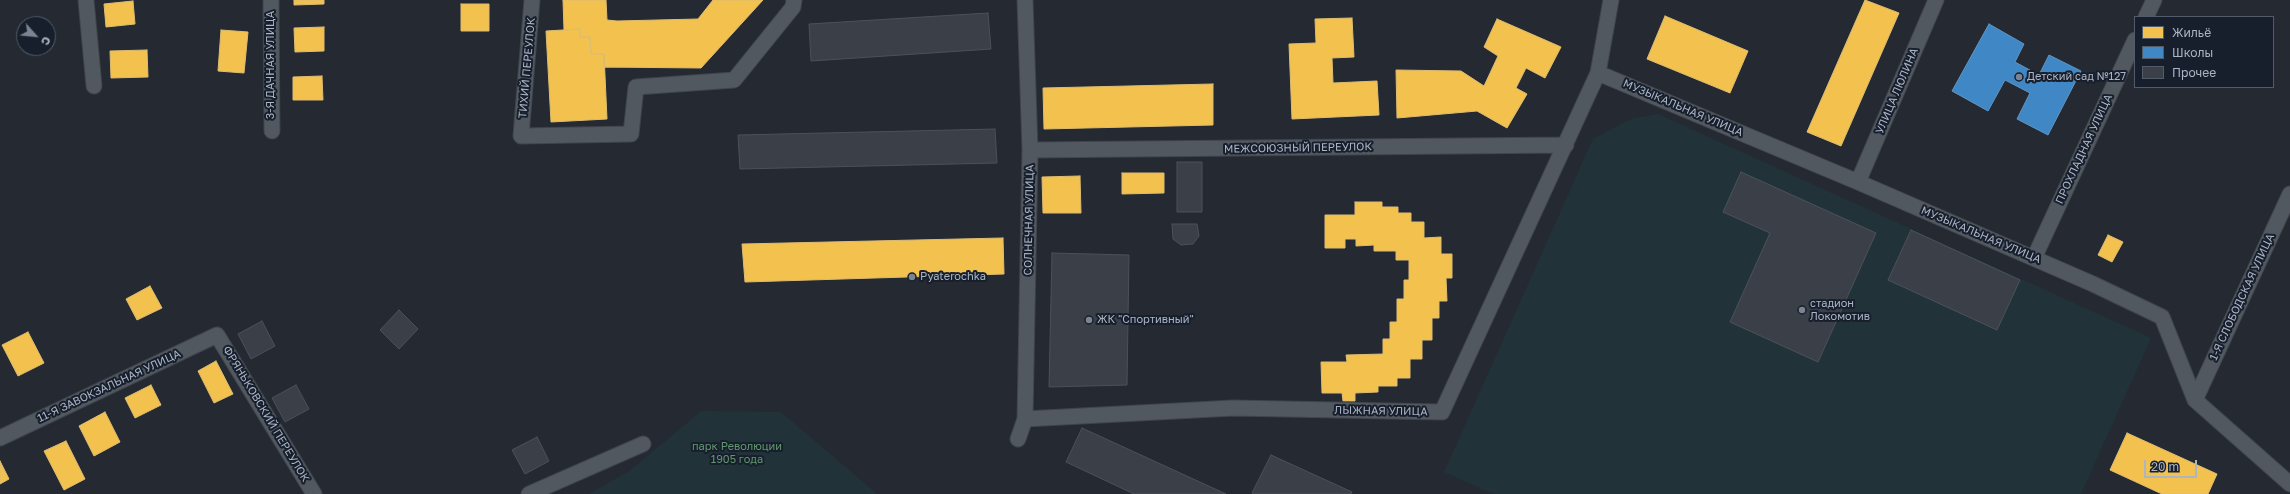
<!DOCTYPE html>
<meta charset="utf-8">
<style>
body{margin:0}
#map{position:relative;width:2290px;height:494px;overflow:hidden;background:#242932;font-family:"Golos Text",sans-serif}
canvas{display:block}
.legend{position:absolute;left:2134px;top:16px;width:140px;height:72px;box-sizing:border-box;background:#171f2c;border:1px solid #525b69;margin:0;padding:5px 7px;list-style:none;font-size:12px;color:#abb5c5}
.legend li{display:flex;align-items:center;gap:8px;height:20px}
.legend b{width:20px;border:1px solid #525b69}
.north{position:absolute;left:16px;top:16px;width:40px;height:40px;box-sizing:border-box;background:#171f2c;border:1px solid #525b69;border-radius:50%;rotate:117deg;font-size:11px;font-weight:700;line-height:16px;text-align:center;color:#abb5c5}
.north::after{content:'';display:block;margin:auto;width:14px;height:18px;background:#7c8492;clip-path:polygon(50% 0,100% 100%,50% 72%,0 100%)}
.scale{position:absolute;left:2144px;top:460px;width:53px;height:18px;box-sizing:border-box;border:2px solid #abb5c5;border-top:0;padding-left:5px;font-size:12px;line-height:14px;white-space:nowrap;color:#abb5c5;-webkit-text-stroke:3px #171f2c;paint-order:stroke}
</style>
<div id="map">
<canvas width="2290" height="494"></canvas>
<ul class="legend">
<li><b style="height:11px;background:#f2c14e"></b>Жильё</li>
<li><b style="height:11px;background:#3f88c5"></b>Школы</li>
<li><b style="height:11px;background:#3b4048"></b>Прочее</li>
</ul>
<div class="north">С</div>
<div class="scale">20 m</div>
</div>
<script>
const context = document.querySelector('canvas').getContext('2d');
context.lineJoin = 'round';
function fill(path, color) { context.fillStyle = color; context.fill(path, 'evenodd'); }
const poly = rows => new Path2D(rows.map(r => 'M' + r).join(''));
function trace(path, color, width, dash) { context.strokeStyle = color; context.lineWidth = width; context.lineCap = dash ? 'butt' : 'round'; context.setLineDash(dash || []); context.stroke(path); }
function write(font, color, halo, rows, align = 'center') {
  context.font = font + ' "Golos Text",sans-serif'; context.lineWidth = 4; context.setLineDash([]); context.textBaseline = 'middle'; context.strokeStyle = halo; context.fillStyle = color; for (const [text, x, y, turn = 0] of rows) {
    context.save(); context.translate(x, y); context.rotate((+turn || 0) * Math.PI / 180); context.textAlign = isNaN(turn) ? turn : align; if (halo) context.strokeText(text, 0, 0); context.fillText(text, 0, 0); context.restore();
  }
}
const green = poly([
 [1658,114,2151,338,2081,494,1493,494,1444,472,1593,139,1631,119],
 [701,411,781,412,877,494,589,494,631,470]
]);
const homes = poly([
 [294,0,324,0,324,4,294,5,294,0],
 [563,0,606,0,607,20,617,21,698,19,713,0,763,0,701,68,604,67,604,54,591,54,590,37,580,37,580,29,564,30,563,0],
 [1865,0,1899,13,1841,146,1807,132,1865,0],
 [133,1,135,24,106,27,104,4,133,1],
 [461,4,489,4,489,31,461,31,461,4],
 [1665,16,1748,51,1730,93,1647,59,1665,16],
 [1352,18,1354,57,1332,58,1333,83,1377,81,1379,115,1292,119,1289,44,1316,43,1315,19,1352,18],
 [1497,19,1561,47,1545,78,1526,68,1516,88,1527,94,1507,128,1477,111,1397,118,1396,70,1461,71,1484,86,1498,56,1484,47,1497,19],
 [324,27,324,51,295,52,294,28,324,27],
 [580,29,580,37,590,37,591,54,604,54,607,119,551,122,546,31,580,29],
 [221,30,248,32,244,73,218,71,221,30],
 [147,50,148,77,111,78,110,51,147,50],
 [322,76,323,100,293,100,293,77,322,76],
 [1213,84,1213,125,1044,129,1043,88,1213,84],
 [1122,173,1164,173,1164,193,1122,194,1122,173],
 [1080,176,1081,213,1043,213,1042,177,1080,176],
 [1355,202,1382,202,1382,207,1398,207,1398,213,1411,213,1411,222,1424,222,1424,238,1441,237,1441,254,1452,254,1452,278,1446,278,1447,301,1439,301,1439,318,1432,318,1432,340,1422,340,1422,359,1410,359,1410,378,1397,378,1397,386,1378,386,1378,392,1355,393,1355,401,1343,401,1342,393,1322,393,1321,362,1347,362,1346,355,1383,354,1383,339,1390,339,1390,322,1397,322,1397,299,1404,299,1404,280,1409,280,1409,260,1396,260,1396,251,1374,251,1374,245,1356,246,1356,239,1345,239,1345,248,1325,248,1325,215,1355,215,1355,202],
 [2108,235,2123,242,2112,262,2098,255,2108,235],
 [1003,238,1004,274,745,282,742,244,1003,238],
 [150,286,162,308,137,320,126,299,150,286],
 [28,332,44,363,18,376,2,345,28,332],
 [216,361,233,394,214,403,198,371,216,361],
 [151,385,161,405,135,418,125,398,151,385],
 [105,412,120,442,94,456,79,426,105,412],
 [2127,433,2217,474,2208,494,2162,494,2110,470,2127,433],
 [66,441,85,479,64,490,44,451,66,441],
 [0,461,9,479,0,484,0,461]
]);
const schools = poly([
 [1989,24,2024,44,2015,62,2039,75,2049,55,2081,71,2048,135,2017,119,2030,93,2005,80,1988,111,1952,91,1989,24]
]);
const building = poly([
 [988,13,991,49,811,61,809,24,988,13],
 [995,129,997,163,740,169,738,135,995,129],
 [1177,162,1202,162,1202,212,1177,212,1177,162],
 [1741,172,1876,233,1818,362,1730,322,1770,233,1723,212,1741,172],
 [1172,224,1197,224,1199,236,1193,244,1181,245,1173,239,1172,224],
 [1911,230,2020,280,1997,330,1888,280,1911,230],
 [1052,253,1129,255,1127,385,1049,387,1052,253],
 [399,310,418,329,399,349,380,330,399,310],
 [262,321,275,346,251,359,238,334,262,321],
 [296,385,309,409,285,422,272,398,296,385],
 [1082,428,1226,494,1134,494,1066,462,1082,428],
 [537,437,549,461,525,474,512,450,537,437],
 [1271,455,1352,492,1351,494,1254,494,1252,493,1271,455]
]);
const minor = poly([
 [86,0,94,86],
 [271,0,272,131],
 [532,0,521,136,631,134,636,87,734,80,793,7,794,0],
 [2146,17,2154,0],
 [1598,73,1858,182,2093,284,2162,317,2195,400,2290,484],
 [1030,150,1566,145],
 [1858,182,1936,0],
 [2034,258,2135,40],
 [2195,400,2290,194],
 [1025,419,1233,408,1442,412,1598,73,1611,0],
 [0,438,217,335,314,494],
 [1018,439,1025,419,1030,150,1025,0],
 [529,494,643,444]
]);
const markers = [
 [2019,77,4,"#7c8492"],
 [912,277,4,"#7c8492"],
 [1802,310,4,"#7c8492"],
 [1089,320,4,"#7c8492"]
];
const streetNames = [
 ["3-Я ДАЧНАЯ УЛИЦА",271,65,-90],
 ["ТИХИЙ ПЕРЕУЛОК",527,68,-85],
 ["УЛИЦА ЛЮЛИНА",1897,91,-67],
 ["МУЗЫКАЛЬНАЯ УЛИЦА",1683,108,23],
 ["МЕЖСОЮЗНЫЙ ПЕРЕУЛОК",1298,148,-1],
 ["ПРОХЛАДНАЯ УЛИЦА",2084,149,-65],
 ["СОЛНЕЧНАЯ УЛИЦА",1029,220,-89],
 ["МУЗЫКАЛЬНАЯ УЛИЦА",1981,235,23],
 ["1-Я СЛОБОДСКАЯ УЛИЦА",2242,297,-65],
 ["11-Я ЗАВОКЗАЛЬНАЯ УЛИЦА",109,386,-25],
 ["ЛЫЖНАЯ УЛИЦА",1381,411,1],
 ["ФРЯНЬКОВСКИЙ ПЕРЕУЛОК",266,414,59]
];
const poiNames = [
 ["Детский сад №127",2027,77],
 ["Pyaterochka",920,277],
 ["стадион",1810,304],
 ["Локомотив",1810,317],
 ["ЖК \"Спортивный\"",1097,320]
];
const parkNames = [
 ["парк Революции",737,447],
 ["1905 года",737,460]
];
fill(green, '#213338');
fill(homes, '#f2c14e');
trace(homes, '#ddbd72', 1);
fill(schools, '#3f88c5');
trace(schools, '#5f96c5', 1);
fill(building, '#3b4048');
trace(building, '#4b515a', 1);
trace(minor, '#40444b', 17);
trace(minor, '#525860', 15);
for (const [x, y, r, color] of markers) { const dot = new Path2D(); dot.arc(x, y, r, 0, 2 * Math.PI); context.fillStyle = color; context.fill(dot); trace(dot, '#171f2c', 1.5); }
write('11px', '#abb5c5', '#171f2c', streetNames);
write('11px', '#abb5c5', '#171f2c', poiNames, 'left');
write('11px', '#62976f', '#171f2c', parkNames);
</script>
